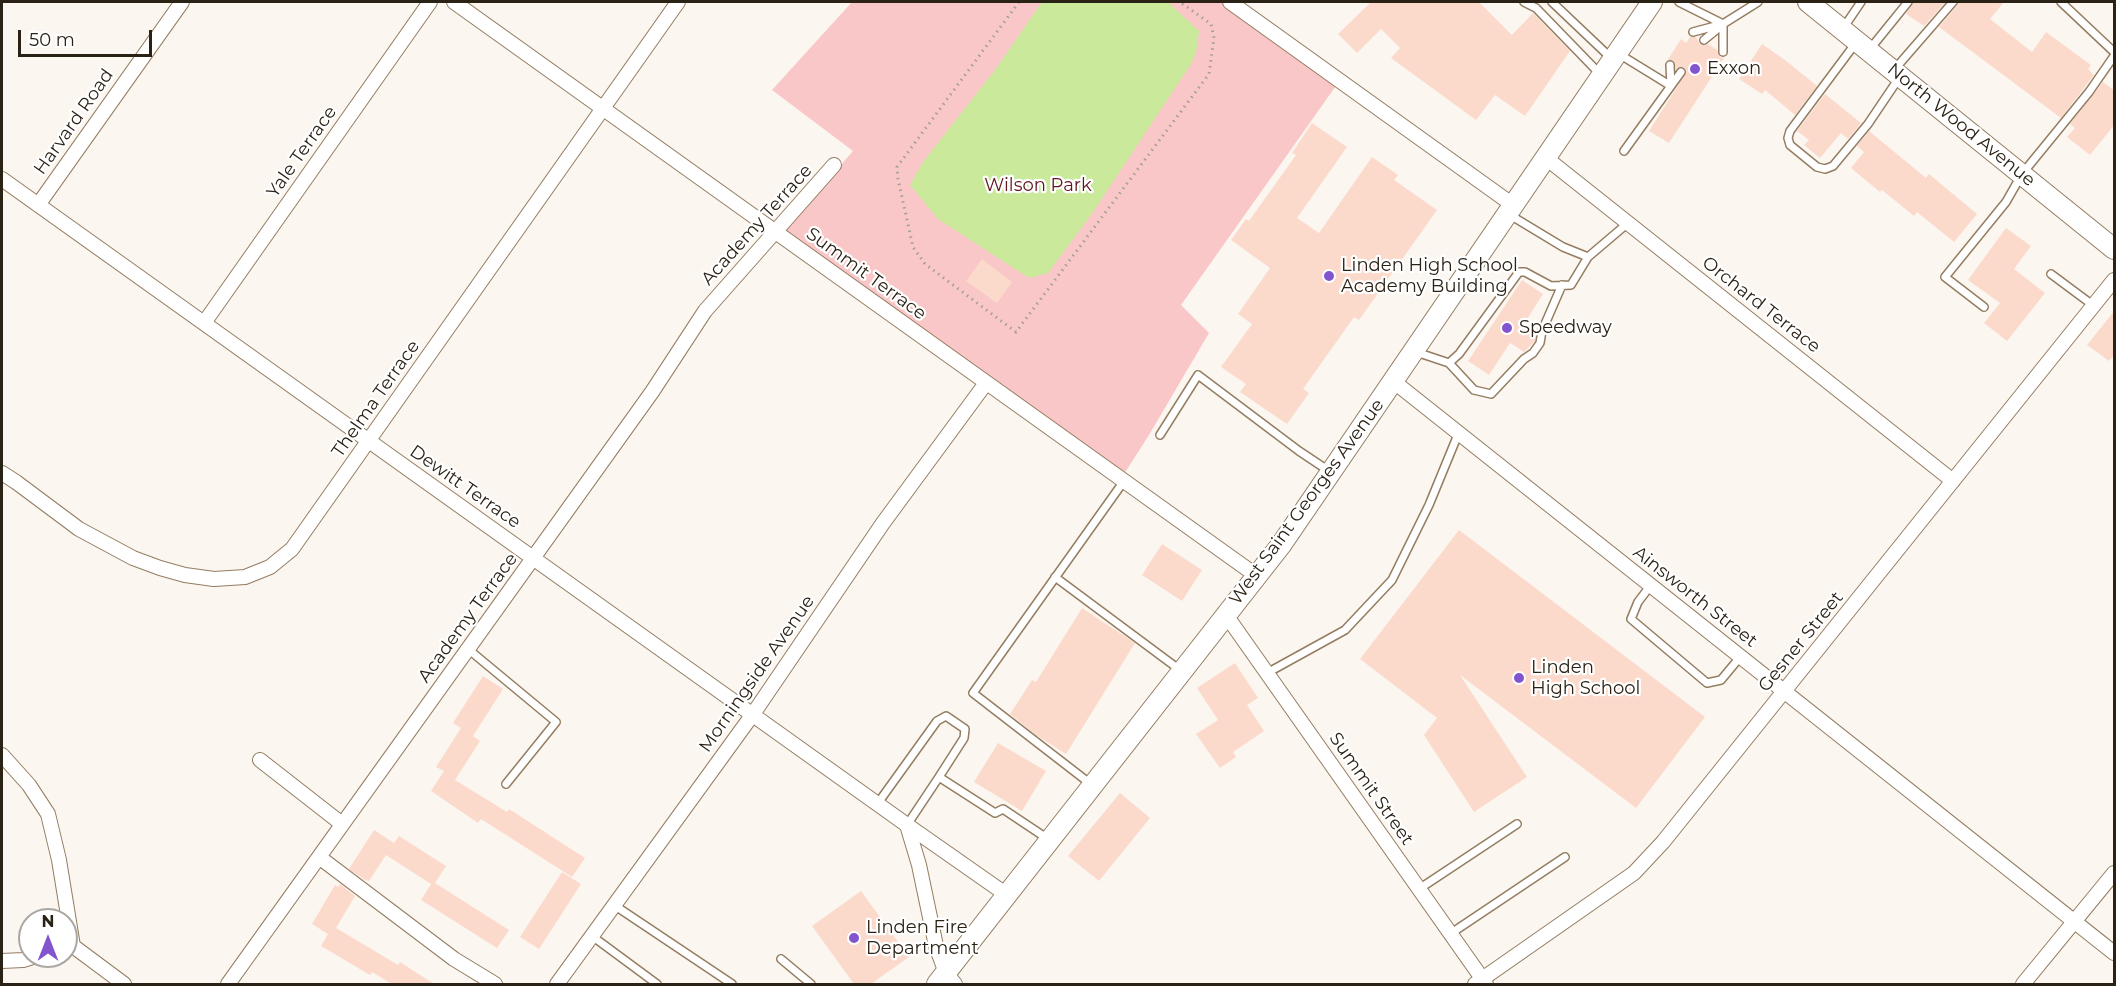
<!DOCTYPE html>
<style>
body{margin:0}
#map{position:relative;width:2116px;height:986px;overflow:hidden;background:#fbf6f0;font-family:Montserrat,sans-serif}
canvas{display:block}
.frame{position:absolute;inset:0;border:3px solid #2b2216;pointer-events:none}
.north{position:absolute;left:18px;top:908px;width:60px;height:60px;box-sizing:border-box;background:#fff;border:2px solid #aaa7a2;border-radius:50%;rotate:0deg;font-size:16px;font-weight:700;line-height:24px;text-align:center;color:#2b2216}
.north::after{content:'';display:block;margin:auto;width:21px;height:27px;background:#8255ce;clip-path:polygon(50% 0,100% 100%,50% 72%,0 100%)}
.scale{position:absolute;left:18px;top:30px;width:134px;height:27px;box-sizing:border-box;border:3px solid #2b2216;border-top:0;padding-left:8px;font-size:18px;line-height:21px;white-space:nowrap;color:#2b2216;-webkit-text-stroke:4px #fff;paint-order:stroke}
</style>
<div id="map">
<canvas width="2116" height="986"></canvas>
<div class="frame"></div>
<div class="north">N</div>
<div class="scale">50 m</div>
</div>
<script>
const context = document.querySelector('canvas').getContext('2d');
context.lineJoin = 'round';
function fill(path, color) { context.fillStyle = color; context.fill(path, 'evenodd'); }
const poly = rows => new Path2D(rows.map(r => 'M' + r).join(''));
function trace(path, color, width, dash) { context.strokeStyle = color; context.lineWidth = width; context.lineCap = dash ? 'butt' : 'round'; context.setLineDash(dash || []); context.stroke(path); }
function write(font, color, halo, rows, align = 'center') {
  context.font = font + ' Montserrat,sans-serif'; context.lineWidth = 4.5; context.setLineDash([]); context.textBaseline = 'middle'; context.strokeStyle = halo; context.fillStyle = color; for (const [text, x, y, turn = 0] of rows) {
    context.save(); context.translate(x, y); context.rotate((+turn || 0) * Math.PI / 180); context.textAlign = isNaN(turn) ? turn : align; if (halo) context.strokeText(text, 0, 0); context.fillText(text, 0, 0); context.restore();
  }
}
const green = poly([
 [852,2,1222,2,1338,83,1181,305,1209,333,1149,435,1124,474,783,232,853,151,772,90]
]);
const water = poly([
 [1042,2,1168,2,1199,31,1196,53,1191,64,1091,215,1048,273,1029,278,938,219,910,185,923,162,995,70]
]);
const building = poly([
 [1371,2,1479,2,1512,35,1533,13,1570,51,1525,116,1495,95,1476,120,1391,58,1400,48,1381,29,1357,53,1338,34],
 [1914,2,1913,2,1946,2,1924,26,1906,14],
 [1958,2,2004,2,1990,19,2032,52,2046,32,2091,65,2088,69,2094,75,2061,118,1939,27,1957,6],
 [1690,37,1696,37,1700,44,1708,44,1717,50,1720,57,1724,58,1669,143,1649,131,1686,73,1684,67,1676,69,1673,60,1667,61,1681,39,1686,43],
 [1762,44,1785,60,1817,86,1795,115,1765,90,1762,94,1739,79],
 [2103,82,2115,91,2115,124,2090,155,2067,137,2075,128,2070,124],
 [1825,94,1861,123,1848,139,1841,133,1820,158,1804,145,1809,140,1797,131],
 [1312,123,1347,147,1297,218,1319,233,1372,157,1398,175,1394,180,1437,210,1359,320,1354,317,1303,389,1309,393,1287,424,1240,392,1246,384,1221,367,1252,324,1238,314,1270,268,1231,240,1246,219,1249,221,1296,155,1292,153],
 [1869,131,1926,178,1929,174,1977,214,1954,242,1917,212,1914,216,1882,190,1880,192,1851,168,1864,152,1857,146],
 [2006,228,2031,246,2014,269,2045,293,2007,341,1984,323,2000,303,1968,280],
 [982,259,1012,282,997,303,966,281],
 [1522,280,1543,294,1522,327,1536,336,1535,341,1524,352,1510,343,1489,375,1468,361],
 [2115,310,2115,354,2109,361,2087,345],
 [1459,530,1705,717,1636,808,1460,675,1527,777,1474,812,1424,735,1437,718,1360,659],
 [1162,544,1202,570,1182,601,1142,575],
 [1082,608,1135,643,1066,754,1036,735,1010,714,1032,680,1036,682],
 [1235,663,1258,698,1247,705,1264,731,1233,752,1236,757,1220,768,1196,734,1218,720,1197,688],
 [483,676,503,689,473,736,480,741,455,780,507,812,509,809,585,858,572,877,481,819,478,823,431,791,444,771,436,767,461,728,453,723],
 [998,743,1046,771,1022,811,974,782],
 [1120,793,1150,818,1099,881,1068,856],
 [374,830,394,843,399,836,446,866,435,883,509,930,497,948,421,900,431,884,386,855,369,881,365,880,349,869],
 [562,872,581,884,539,949,520,937],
 [340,884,355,896,336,928,398,965,400,962,434,984,392,984,372,972,370,975,321,946,328,934,312,924,335,885,338,887],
 [861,891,909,957,871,984,854,984,812,926]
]);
const path = poly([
 [1019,2,897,167,898,179,913,247,925,264,1016,332,1209,74,1214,38,1211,24,1180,2]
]);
const service = poly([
 [1524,2,1536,8,1600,74],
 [1552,2,1611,58],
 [1679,2,1723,24,1758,2],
 [2061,2,2114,52],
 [1723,24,1723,52],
 [1844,27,1861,2],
 [1693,32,1723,24],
 [1704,40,1721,26],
 [1855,44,1790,131,1788,138,1790,145,1817,167,1825,169,1833,166,1868,124,1899,78],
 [1870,49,1908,2],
 [1619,54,1671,86,1670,65],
 [1894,70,1953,2],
 [1624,151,1681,72],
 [1510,215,1563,247,1588,257,1628,223],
 [2051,274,2094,306],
 [1984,307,1945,277,2006,202,2022,174,2089,92,2114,56],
 [1416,352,1449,363,1474,390,1491,394,1524,359,1533,353,1540,343,1542,331,1562,285],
 [1449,363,1459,354,1519,272,1525,272,1551,286,1571,285,1588,257],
 [1160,435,1198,375,1299,451,1329,471],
 [1055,577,1180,670],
 [1651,585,1638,602,1631,619,1707,683,1721,680,1741,656],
 [468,649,556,722,506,784],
 [1267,673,1345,630,1392,580,1429,505,1459,432],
 [1092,785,973,693,1124,481],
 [878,803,937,721,946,716,965,729,964,738,939,777,995,813,1003,809,1048,839],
 [907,825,939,777],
 [1419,889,1517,824],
 [614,905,732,984],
 [1450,934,1565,857],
 [592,936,657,984],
 [781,959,811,984]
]);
const minor = poly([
 [454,2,1257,576],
 [1230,2,1513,205],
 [1546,158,1953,481],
 [2,179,907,825,919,865,936,946,946,973,955,984],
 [38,205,182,2],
 [204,323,430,2],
 [1393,381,2114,953],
 [2,473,16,482,79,529,133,558,160,568,185,575,214,579,245,577,270,567,292,549,678,2],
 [1226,615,1486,984],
 [2,755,29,785,48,814,59,860,73,946,124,984],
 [260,760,342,824],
 [907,825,1007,895],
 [319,857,454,959,495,984],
 [2,961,23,960,36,956],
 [228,984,652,392,705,311,834,165],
 [557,984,753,714,883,523,986,383],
 [1475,984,1634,873,1663,842,2114,280],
 [2023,984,2114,873]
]);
const secondary = poly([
 [1808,2,2114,249],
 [937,984,1281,545,1652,2]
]);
const markers = [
 [1695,69,6,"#8255ce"],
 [1329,276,6,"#8255ce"],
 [1507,328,6,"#8255ce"],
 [1519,678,6,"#8255ce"],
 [854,938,6,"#8255ce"]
];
const poiNames = [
 ["Exxon",1707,69],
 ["Linden High School",1341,266],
 ["Academy Building",1341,287],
 ["Speedway",1519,328],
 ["Linden",1531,668],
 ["High School",1531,689],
 ["Linden Fire",866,928],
 ["Department",866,949]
];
const streetNames = [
 ["Harvard Road",74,122,-55],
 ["North Wood Avenue",1961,125,39],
 ["Yale Terrace",302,152,-55],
 ["Academy Terrace",757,225,-48],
 ["Summit Terrace",866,274,36],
 ["Orchard Terrace",1761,305,38],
 ["Thelma Terrace",376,399,-55],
 ["Dewitt Terrace",465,487,35],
 ["West Saint Georges Avenue",1307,502,-54],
 ["Ainsworth Street",1695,597,38],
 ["Academy Terrace",468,618,-54],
 ["Gesner Street",1801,642,-51],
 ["Morningside Avenue",757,674,-55],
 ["Summit Street",1371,789,55]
];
const parkNames = [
 ["Wilson Park",1038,186]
];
fill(green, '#f9c7c7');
fill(water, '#cae99a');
fill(building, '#fcdacb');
trace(service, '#947d61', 10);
trace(minor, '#947d61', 16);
trace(secondary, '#947d61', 22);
trace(path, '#a69f97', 3, [1.5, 4.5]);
trace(service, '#fff', 7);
trace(minor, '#fff', 14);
trace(secondary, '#fff', 20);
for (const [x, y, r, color] of markers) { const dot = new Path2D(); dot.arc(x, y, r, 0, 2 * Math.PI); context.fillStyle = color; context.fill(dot); trace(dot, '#fff', 2); }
write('18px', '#2b2216', '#fff', poiNames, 'left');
write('18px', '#2b2216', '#fff', streetNames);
write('18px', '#63141f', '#fff', parkNames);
</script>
